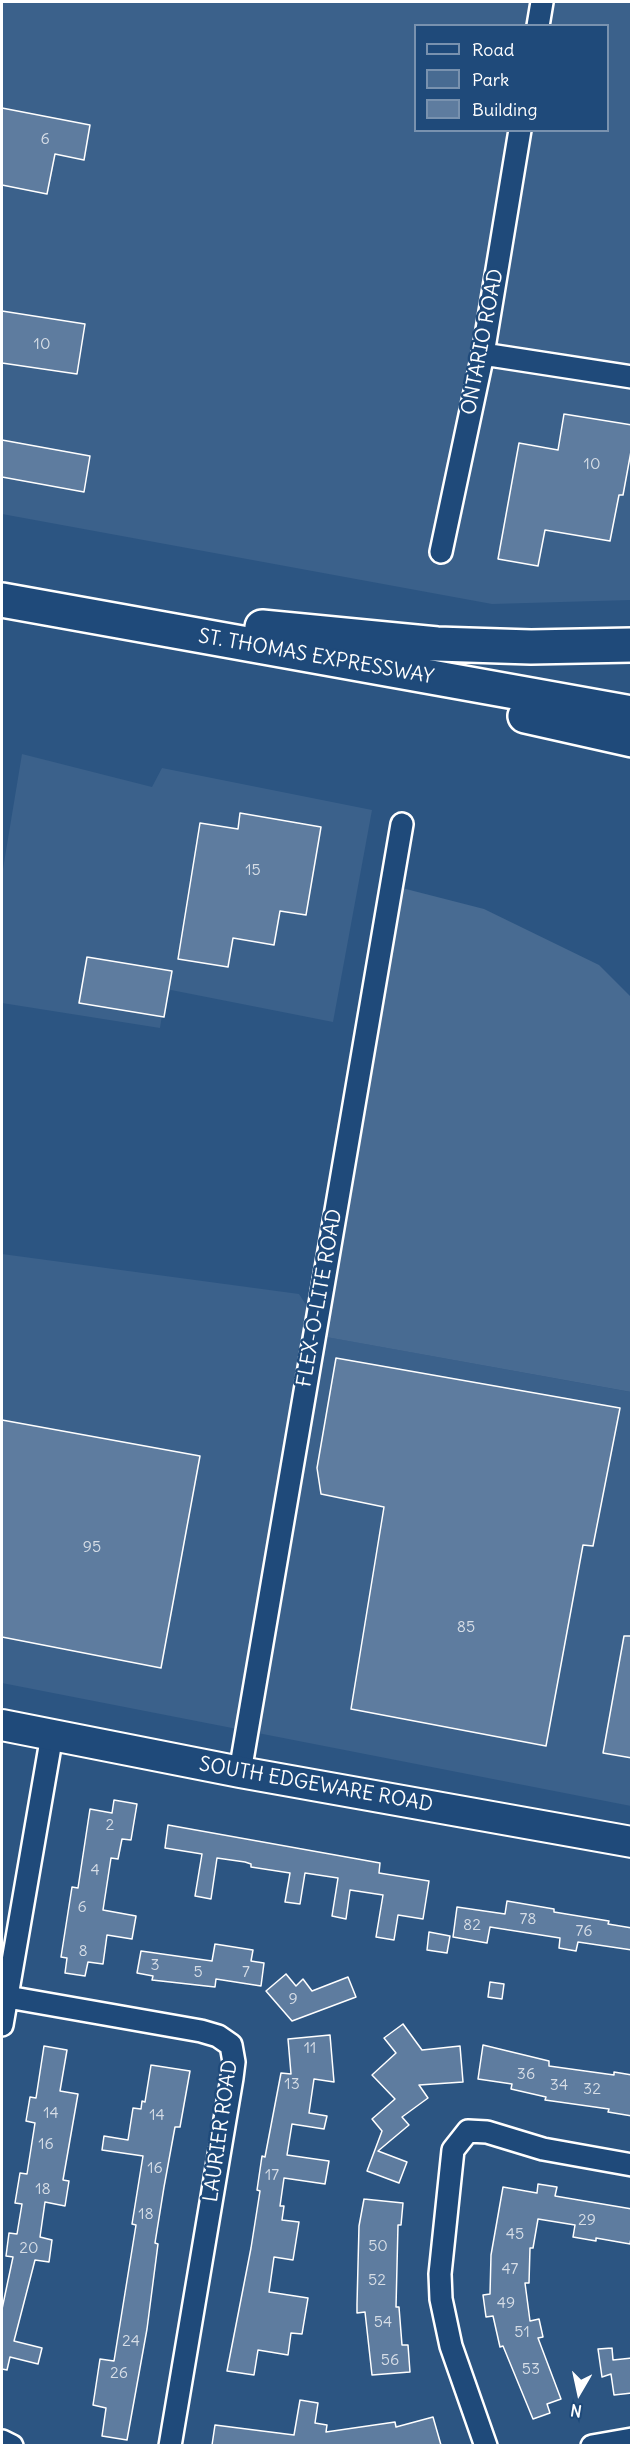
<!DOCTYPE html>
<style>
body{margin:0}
#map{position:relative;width:633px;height:2447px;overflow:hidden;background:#2c5582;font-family:Delius,sans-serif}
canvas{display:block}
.frame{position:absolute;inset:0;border:3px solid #fff;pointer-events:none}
.legend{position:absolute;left:414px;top:24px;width:195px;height:108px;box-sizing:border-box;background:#1f4a7a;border:2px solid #7992af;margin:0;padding:8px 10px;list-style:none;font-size:18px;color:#fff}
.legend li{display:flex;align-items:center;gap:12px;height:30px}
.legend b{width:30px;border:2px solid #7992af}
.north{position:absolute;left:549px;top:2363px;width:60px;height:60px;-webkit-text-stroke:4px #1f4a7a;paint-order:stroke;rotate:189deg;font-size:16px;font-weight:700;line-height:24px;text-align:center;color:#fff}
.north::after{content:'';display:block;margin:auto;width:21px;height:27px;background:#fff;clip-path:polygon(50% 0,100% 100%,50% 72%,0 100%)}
</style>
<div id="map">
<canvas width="633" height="2447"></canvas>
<div class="frame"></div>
<ul class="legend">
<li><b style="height:8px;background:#1f4a7a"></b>Road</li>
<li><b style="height:16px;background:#486b92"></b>Park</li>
<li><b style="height:16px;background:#5e7c9f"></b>Building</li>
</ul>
<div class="north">N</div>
</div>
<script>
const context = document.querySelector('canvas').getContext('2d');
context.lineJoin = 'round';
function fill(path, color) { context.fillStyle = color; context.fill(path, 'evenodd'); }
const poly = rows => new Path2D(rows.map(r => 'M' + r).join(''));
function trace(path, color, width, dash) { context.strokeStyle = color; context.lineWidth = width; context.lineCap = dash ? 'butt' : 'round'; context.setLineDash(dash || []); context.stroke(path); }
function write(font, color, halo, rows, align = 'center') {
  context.font = font + ' Delius,sans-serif'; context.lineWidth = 5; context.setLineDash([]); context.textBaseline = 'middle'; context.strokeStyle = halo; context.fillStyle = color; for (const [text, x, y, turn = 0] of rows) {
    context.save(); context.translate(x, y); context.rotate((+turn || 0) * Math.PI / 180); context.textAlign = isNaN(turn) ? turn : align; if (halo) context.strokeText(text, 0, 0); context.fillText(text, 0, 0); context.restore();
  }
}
const built = poly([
 [2,2,631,2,631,600,492,604,2,514],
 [416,26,608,26,608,130,416,130],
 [22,754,152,787,162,768,372,810,333,1022,166,989,160,1028,2,1003,2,875],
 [2,1254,299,1294,327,1337,631,1392,631,1806,2,1683]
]);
const green = poly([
 [402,888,484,909,599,965,631,997,631,1392,326,1337]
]);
const building = poly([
 [2,108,90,125,84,160,55,154,47,194,2,185,2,108],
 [2,311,85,324,77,374,2,363,2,311],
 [564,414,632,425,632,446,623,495,619,495,610,541,545,530,538,566,498,559,519,443,558,450,564,414],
 [2,440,90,456,84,492,2,477,2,440],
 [240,813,321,827,306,915,280,911,274,945,233,938,228,967,178,959,200,823,238,829,240,813],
 [87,957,172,971,164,1017,79,1003,87,957],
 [336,1358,620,1408,593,1546,583,1545,546,1746,351,1709,384,1507,321,1494,317,1468,336,1358],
 [2,1420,200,1456,161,1668,2,1637,2,1420],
 [624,1636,632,1636,632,1758,603,1753,624,1636],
 [114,1800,137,1804,131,1840,122,1839,118,1859,111,1858,103,1910,136,1916,132,1939,107,1935,103,1964,88,1962,85,1976,65,1973,67,1958,61,1957,72,1887,78,1888,90,1809,112,1813,114,1800],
 [168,1825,380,1863,379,1873,429,1881,423,1919,398,1915,394,1940,376,1937,383,1895,350,1890,346,1919,332,1916,338,1878,305,1873,300,1904,285,1902,290,1873,251,1867,251,1864,245,1862,217,1858,211,1899,195,1896,202,1854,165,1848,168,1825],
 [507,1901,554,1909,554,1912,609,1921,608,1924,632,1928,632,1950,578,1942,576,1951,559,1948,560,1938,490,1927,487,1943,453,1937,457,1907,505,1914,507,1901],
 [429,1932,450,1936,447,1953,427,1950,429,1932],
 [215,1944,253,1950,251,1961,264,1963,261,1986,216,1979,215,1987,152,1980,153,1976,137,1973,141,1951,212,1961,215,1944],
 [286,1974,296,1986,303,1979,312,1991,348,1977,356,1997,292,2021,266,1991,286,1974],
 [490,1982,504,1984,502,1999,488,1997,490,1982],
 [403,2024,422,2050,460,2046,463,2082,419,2085,428,2098,402,2117,409,2125,378,2151,407,2162,399,2183,367,2171,382,2131,372,2119,395,2099,372,2075,396,2053,384,2038,403,2024],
 [330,2035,334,2082,314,2079,309,2113,327,2116,324,2129,292,2124,287,2155,329,2161,325,2184,284,2178,280,2206,284,2206,282,2220,299,2222,293,2260,274,2257,269,2292,308,2298,302,2334,291,2333,288,2355,258,2350,254,2375,227,2371,251,2248,260,2191,257,2190,262,2156,265,2157,281,2073,291,2074,288,2039,330,2035],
 [483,2045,549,2061,549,2066,614,2075,614,2072,632,2075,632,2116,608,2112,609,2109,545,2100,546,2097,511,2089,512,2084,478,2079,483,2045],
 [44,2046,67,2050,60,2091,78,2094,63,2180,69,2181,65,2206,45,2202,40,2237,52,2240,49,2262,35,2260,14,2341,42,2348,38,2364,10,2357,7,2370,2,2369,2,2309,13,2257,6,2256,9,2233,17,2234,22,2204,15,2203,20,2173,27,2174,35,2123,26,2121,30,2097,36,2098,44,2046],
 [151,2065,190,2071,180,2127,175,2127,164,2187,155,2243,158,2244,147,2329,127,2440,102,2436,106,2408,93,2405,100,2359,114,2361,136,2225,132,2224,143,2156,102,2150,104,2136,128,2140,133,2108,141,2109,142,2101,145,2102,151,2065],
 [538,2184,557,2187,555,2196,632,2209,632,2232,630,2244,596,2238,596,2241,573,2237,575,2225,538,2219,533,2248,530,2248,529,2283,525,2283,530,2321,539,2319,543,2337,538,2338,561,2399,547,2404,550,2413,533,2419,503,2346,500,2347,493,2316,486,2317,483,2295,490,2294,491,2255,503,2187,537,2193,538,2184],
 [364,2199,403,2203,401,2225,398,2225,396,2307,399,2307,402,2345,408,2345,410,2372,372,2375,365,2312,357,2313,357,2304,359,2226,364,2199],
 [612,2348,613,2360,632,2358,632,2393,614,2395,611,2374,602,2377,598,2349,612,2348],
 [300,2400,318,2403,315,2423,327,2425,326,2432,395,2422,396,2427,433,2417,441,2445,212,2445,215,2425,294,2435,300,2400]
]);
const street = poly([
 [538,26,542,2],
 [483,354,632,377],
 [441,552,483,354,520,130],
 [240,1772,402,824],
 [2,1996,201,2031,218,2036,231,2045,234,2062,232,2078,170,2446],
 [2,2025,52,1735],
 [2,2441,12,2446],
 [486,2446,451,2346,441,2299,440,2274,453,2150,468,2131,487,2132,543,2149,632,2165],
 [592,2446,632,2439]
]);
const secondary = poly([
 [2,1725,240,1772,632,1842]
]);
const highway = poly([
 [2,600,632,713],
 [262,627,437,644,531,647,632,645],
 [525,716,632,740]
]);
const numberNames = [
 ["6",45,139],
 ["10",42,344],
 ["10",592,464],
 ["15",253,870],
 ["95",92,1547],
 ["85",466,1627],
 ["2",110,1825],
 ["4",95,1870],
 ["6",82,1907],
 ["78",528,1919],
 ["82",472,1925],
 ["76",584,1931],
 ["8",83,1951],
 ["3",155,1965],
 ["5",198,1972],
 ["7",246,1972],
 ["9",293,1999],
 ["11",310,2048],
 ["36",526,2074],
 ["13",292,2084],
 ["34",559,2085],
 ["32",592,2089],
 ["14",51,2113],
 ["14",157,2115],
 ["16",46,2144],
 ["16",155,2168],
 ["17",272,2175],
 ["18",43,2189],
 ["18",146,2214],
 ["29",587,2220],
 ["45",515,2234],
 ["50",378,2246],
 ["20",29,2248],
 ["47",510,2269],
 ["52",377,2280],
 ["49",506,2303],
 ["54",383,2322],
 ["51",522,2332],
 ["24",131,2341],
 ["56",390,2360],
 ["53",531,2369],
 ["26",119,2373]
];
const streetNames = [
 ["ONTARIO ROAD",483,342,-79],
 ["ST. THOMAS EXPRESSWAY",316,657,10],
 ["FLEX-O-LITE ROAD",320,1298,-80],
 ["SOUTH EDGEWARE ROAD",316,1785,10],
 ["LAURIER ROAD",221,2131,-82]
];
fill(built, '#3b618b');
fill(green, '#486b92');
fill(building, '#5e7c9f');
trace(building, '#fff', 1.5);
trace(street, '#fff', 26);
trace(secondary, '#fff', 34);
trace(highway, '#fff', 38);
trace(street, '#1f4a7a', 21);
trace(secondary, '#1f4a7a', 30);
trace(highway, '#1f4a7a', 33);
write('16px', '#d7dee7', null, numberNames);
write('20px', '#fff', '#1f4a7a', streetNames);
</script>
